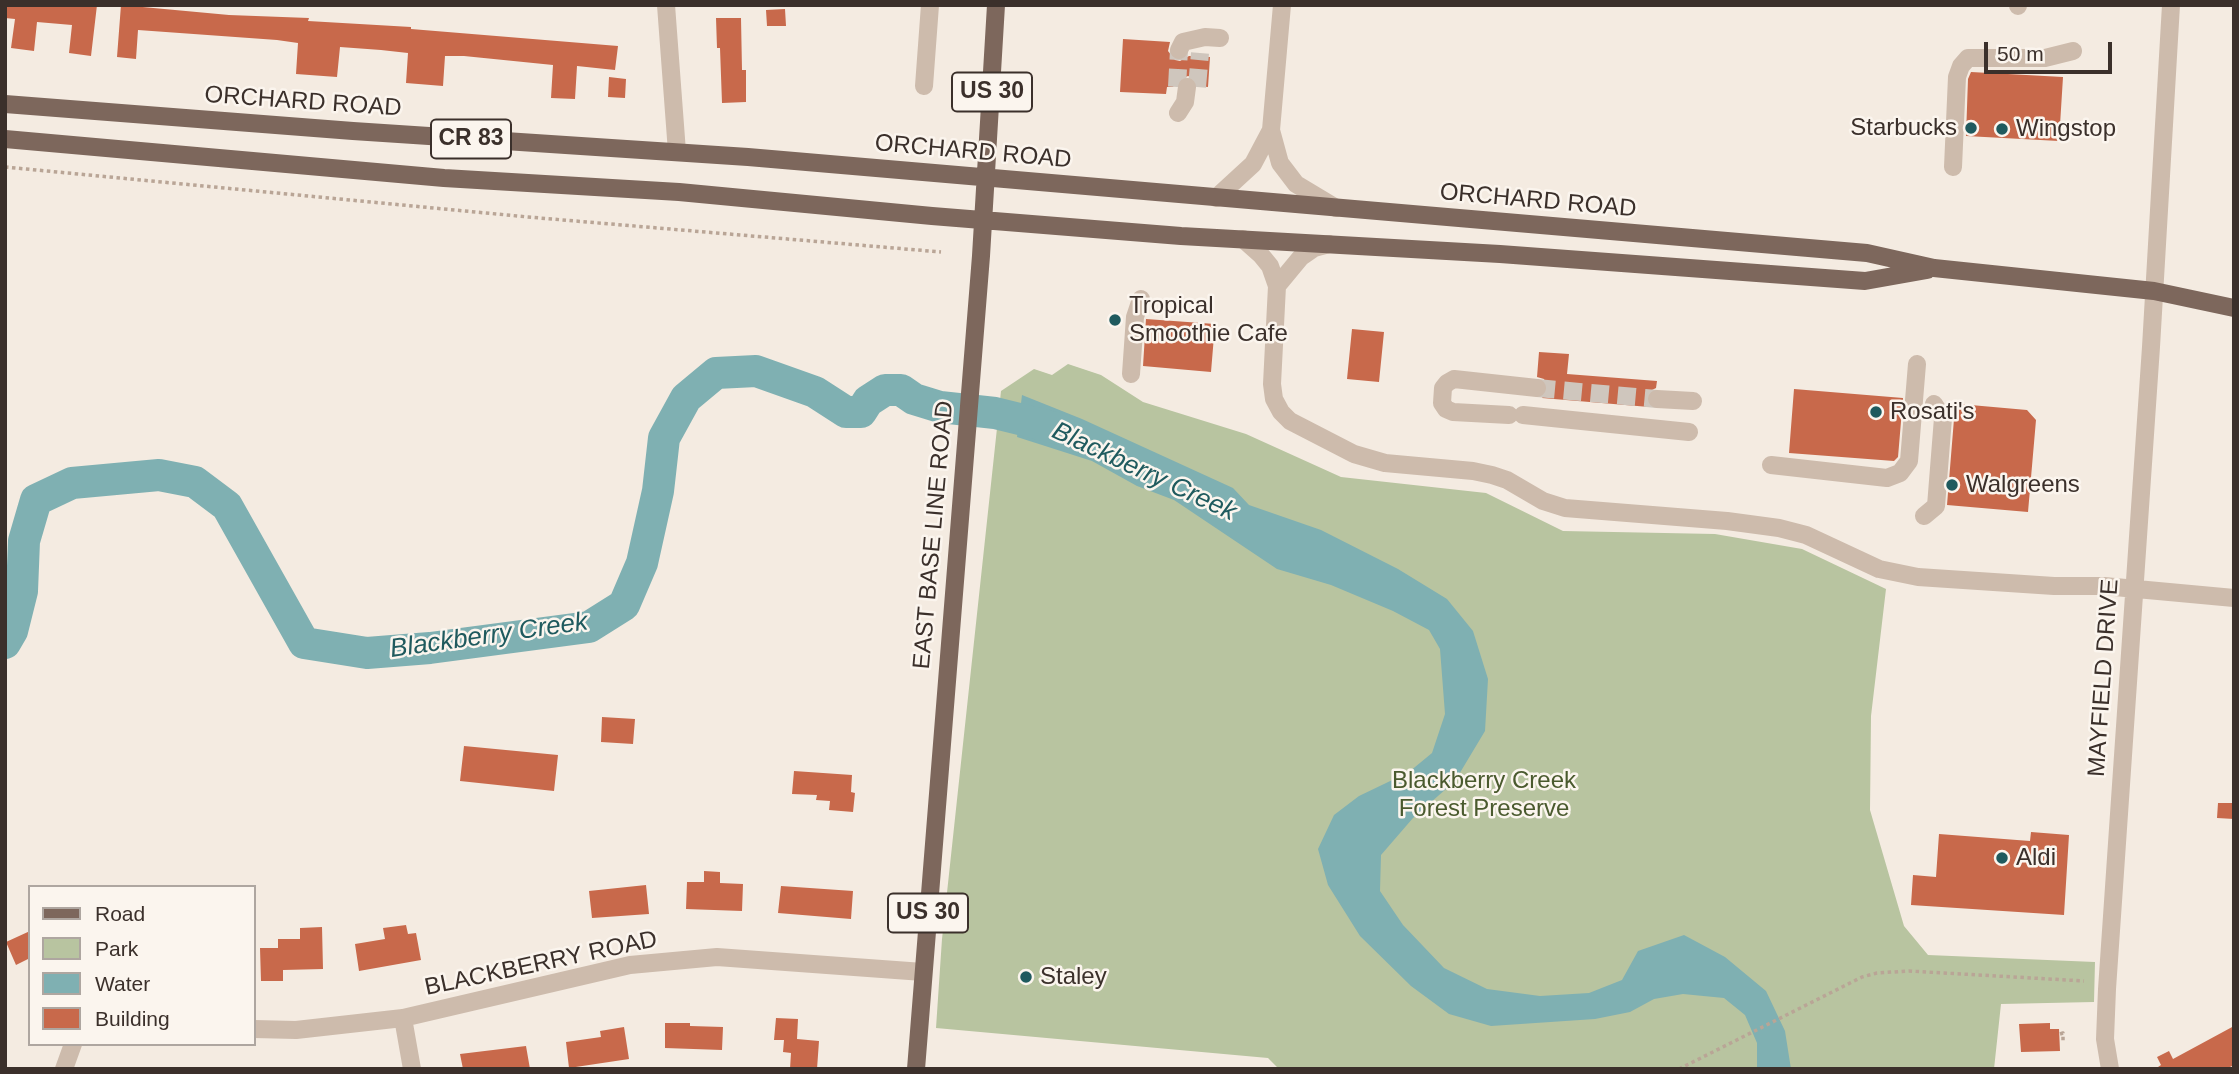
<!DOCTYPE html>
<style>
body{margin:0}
#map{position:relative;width:2239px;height:1074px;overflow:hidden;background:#f4ebe1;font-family:Arial,sans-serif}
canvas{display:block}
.frame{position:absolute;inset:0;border:7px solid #3b302b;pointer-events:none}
.legend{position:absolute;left:28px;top:885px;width:228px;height:161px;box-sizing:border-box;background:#fbf5ee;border:2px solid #aea6a0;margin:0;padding:9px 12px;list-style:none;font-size:21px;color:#3b302b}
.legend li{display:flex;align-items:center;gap:14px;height:35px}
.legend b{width:35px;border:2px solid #aea6a0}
.scale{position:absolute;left:1984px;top:42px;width:128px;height:32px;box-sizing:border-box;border:4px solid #3b302b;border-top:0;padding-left:9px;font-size:21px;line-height:24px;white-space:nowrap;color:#3b302b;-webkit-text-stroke:5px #fbf5ee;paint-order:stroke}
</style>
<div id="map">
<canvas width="2239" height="1074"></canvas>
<div class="frame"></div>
<ul class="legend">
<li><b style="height:9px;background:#7d675c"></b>Road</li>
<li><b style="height:19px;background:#b8c4a0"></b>Park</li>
<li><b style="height:19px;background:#7fb0b2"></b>Water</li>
<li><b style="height:19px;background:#c8694b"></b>Building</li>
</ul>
<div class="scale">50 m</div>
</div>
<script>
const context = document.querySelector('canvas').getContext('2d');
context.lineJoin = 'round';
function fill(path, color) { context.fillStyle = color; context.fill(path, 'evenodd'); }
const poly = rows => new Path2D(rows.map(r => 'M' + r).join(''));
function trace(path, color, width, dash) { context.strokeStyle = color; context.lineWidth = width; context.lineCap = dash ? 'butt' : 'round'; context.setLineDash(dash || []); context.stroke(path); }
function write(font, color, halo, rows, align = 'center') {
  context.font = font + ' Arial,sans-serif'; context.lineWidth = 5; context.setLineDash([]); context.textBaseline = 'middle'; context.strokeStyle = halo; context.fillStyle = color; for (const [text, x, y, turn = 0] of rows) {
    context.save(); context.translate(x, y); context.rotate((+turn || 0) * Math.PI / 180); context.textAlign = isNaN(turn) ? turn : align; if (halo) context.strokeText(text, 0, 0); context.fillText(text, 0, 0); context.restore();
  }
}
const green = poly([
 [1068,364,1101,375,1143,402,1246,434,1341,477,1486,493,1563,531,1715,534,1802,549,1886,589,1871,716,1870,810,1904,926,1928,955,2095,962,2094,1002,2001,1004,1994,1069,1279,1069,1268,1058,936,1028,942,939,1001,391,1034,369,1052,375]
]);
const water = poly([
 [1022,395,1082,419,1233,488,1249,505,1321,530,1398,569,1447,599,1473,631,1488,679,1485,731,1455,781,1413,818,1381,855,1380,891,1403,925,1444,968,1487,989,1540,996,1589,993,1622,980,1638,951,1684,935,1725,957,1766,991,1785,1031,1791,1069,1757,1069,1757,1043,1745,1015,1724,998,1683,994,1654,999,1630,1012,1595,1019,1491,1026,1449,1014,1411,986,1360,936,1328,885,1318,849,1334,815,1359,796,1409,772,1432,753,1445,714,1440,649,1429,630,1393,611,1331,585,1277,569,1174,500,1137,486,1092,461,1017,437]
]);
const river = poly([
 [5,643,12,631,22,591,24,541,36,500,72,483,159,475,195,482,227,506,304,643,367,653,430,648,589,627,624,605,642,563,658,491,664,438,686,398,716,373,756,371,815,392,846,412,861,412,868,401,885,390,901,390,914,399,940,407,995,413,1060,429]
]);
const building = poly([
 [5,5,97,5,91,56,69,53,72,25,37,22,34,51,11,48,15,19,5,18],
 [121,5,229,15,309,18,308,21,411,27,411,29,618,46,615,70,577,66,575,99,551,98,553,65,464,56,445,56,443,86,406,83,408,53,381,50,340,47,337,77,296,74,298,43,277,40,138,30,136,59,117,57],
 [785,9,786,26,767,26,766,10],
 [716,18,741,18,742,70,746,70,746,102,722,103,720,48,717,48],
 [1123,39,1170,42,1168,51,1175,60,1180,61,1189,56,1210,57,1208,87,1198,86,1194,78,1188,76,1178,80,1173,87,1167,87,1166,94,1120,92],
 [1971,72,2063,77,2059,141,1966,136,1968,79],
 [609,77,626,79,625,98,608,97],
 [1146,319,1215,324,1211,372,1143,366],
 [1352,329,1384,332,1379,382,1347,379],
 [1539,352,1569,354,1567,374,1657,381,1656,388,1648,392,1646,398,1649,407,1542,398,1548,389,1544,379,1537,377],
 [1794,389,1903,398,1898,457,1894,461,1789,453],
 [1948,403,2027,410,2036,420,2028,512,1947,505,1954,419],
 [602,717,635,719,633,744,601,742],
 [464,746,558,755,554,791,460,781],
 [794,771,852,775,851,792,855,793,853,812,829,810,830,801,816,800,817,795,792,794],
 [2218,803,2234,803,2234,819,2217,818],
 [2031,832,2069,835,2064,915,1911,905,1913,875,1936,877,1939,834,2030,841],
 [704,871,720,872,720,883,743,884,742,911,686,909,687,882,704,882],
 [646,885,649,914,592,918,589,891],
 [781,886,853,891,851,919,778,913],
 [406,925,408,934,416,933,421,960,359,971,355,944,385,939,383,928],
 [322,927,323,969,283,970,283,981,261,981,260,948,278,948,278,939,300,939,300,928],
 [30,931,30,958,16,965,6,942],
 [776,1018,798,1019,797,1039,819,1041,817,1069,790,1069,791,1053,783,1052,784,1040,774,1040],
 [665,1023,690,1023,690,1026,723,1027,722,1050,665,1048],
 [2050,1023,2050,1029,2059,1029,2060,1051,2021,1052,2019,1024],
 [2234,1026,2234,1065,2226,1069,2155,1069,2161,1065,2157,1057,2169,1051,2173,1059],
 [624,1027,629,1059,569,1068,566,1042,601,1037,600,1031],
 [526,1046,530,1069,463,1069,460,1054]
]);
const minorTunnel = poly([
 [1177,87,1179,50],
 [1197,87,1200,53],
 [1537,388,1657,399]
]);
const path = poly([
 [5,167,528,217,941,252],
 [2060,1034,2063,1033,2063,1043],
 [1679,1069,1862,977,1877,973,1909,971,2084,981]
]);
const minor = poly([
 [666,5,677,152],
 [1282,5,1271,130,1280,163,1296,184,1336,208],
 [2018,6,2018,5],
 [1179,50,1183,42,1205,37,1220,38],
 [924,86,930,5],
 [1178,113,1185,102,1187,87],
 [1953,167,1957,77,1961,66,1968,58,2045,58,2073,51],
 [1216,198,1253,164,1271,130],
 [1243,239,1261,255,1270,266,1277,286,1272,384,1274,399,1281,412,1290,421,1354,454,1385,463,1473,471,1492,475,1507,480,1543,501,1565,508,1727,521,1779,528,1806,535,1879,569,1918,577,2054,586,2104,586,2234,598],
 [1277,286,1301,257,1314,248,1329,244],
 [1131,374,1135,317,1141,299],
 [1657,399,1693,401],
 [1509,415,1453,412,1446,409,1442,403,1443,388,1447,383,1454,379,1537,388],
 [1523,415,1689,432],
 [1771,465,1887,478,1900,473,1909,461,1917,364],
 [1924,516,1936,506,1943,418,1934,404],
 [403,1018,412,1069],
 [254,1029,296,1030,403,1018,630,965,717,957,923,972],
 [64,1069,73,1044],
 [2110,1069,2105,1039,2107,989,2151,347,2171,5]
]);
const major = poly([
 [5,104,353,131,748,157,1867,253,1934,268,2154,291,2234,308],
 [5,139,444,178,679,192,932,216,1181,236,1500,254,1865,281,1927,270],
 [916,1069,981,256,996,5]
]);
const markers = [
 [1971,128,7,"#1f5a5e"],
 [2002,129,7,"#1f5a5e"],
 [1115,320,7,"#1f5a5e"],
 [1876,412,7,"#1f5a5e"],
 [1952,485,7,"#1f5a5e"],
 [2002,858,7,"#1f5a5e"],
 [1026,977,7,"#1f5a5e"]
];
const shields = [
 [992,92,80],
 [471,139,80],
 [928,913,80]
];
const shieldNames = [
 ["US 30",992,92],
 ["CR 83",471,139],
 ["US 30",928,913]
];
const streetNames = [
 ["ORCHARD ROAD",303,102,4],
 ["ORCHARD ROAD",973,152,5],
 ["ORCHARD ROAD",1538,201,5],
 ["EAST BASE LINE ROAD",934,535,-85],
 ["MAYFIELD DRIVE",2104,678,-86],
 ["BLACKBERRY ROAD",541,964,-12]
];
const poiNames = [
 ["Starbucks",1957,128,"right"],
 ["Wingstop",2016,129],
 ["Tropical",1129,306],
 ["Smoothie Cafe",1129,334],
 ["Rosati's",1890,412],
 ["Walgreens",1966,485],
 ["Aldi",2016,858],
 ["Staley",1040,977]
];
const parkNames = [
 ["Blackberry Creek",1484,781],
 ["Forest Preserve",1484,809]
];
const waterNames = [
 ["Blackberry Creek",1144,472,25],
 ["Blackberry Creek",489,636,-8]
];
fill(green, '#b8c4a0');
fill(water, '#7fb0b2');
trace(river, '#7fb0b2', 32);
fill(building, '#c8694b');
trace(minorTunnel, '#cfc6bd', 18, [18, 9]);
trace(path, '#b9a596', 3.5, [3.5, 3.5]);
trace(minor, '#cdbbac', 18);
trace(major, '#7d675c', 18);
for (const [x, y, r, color] of markers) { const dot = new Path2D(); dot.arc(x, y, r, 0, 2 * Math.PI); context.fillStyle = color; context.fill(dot); trace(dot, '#fbf5ee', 2.5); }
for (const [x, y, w] of shields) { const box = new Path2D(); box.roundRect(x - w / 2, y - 19.5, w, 39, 5); context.fillStyle = '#fbf5ee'; context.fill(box); trace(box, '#3b302b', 2); }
write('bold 23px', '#3b302b', null, shieldNames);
write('24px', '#3b302b', '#fbf5ee', streetNames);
write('24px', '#3b302b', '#fbf5ee', poiNames, 'left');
write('24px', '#4a5a2e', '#fbf5ee', parkNames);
write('italic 26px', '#1f5a5e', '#fbf5ee', waterNames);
</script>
